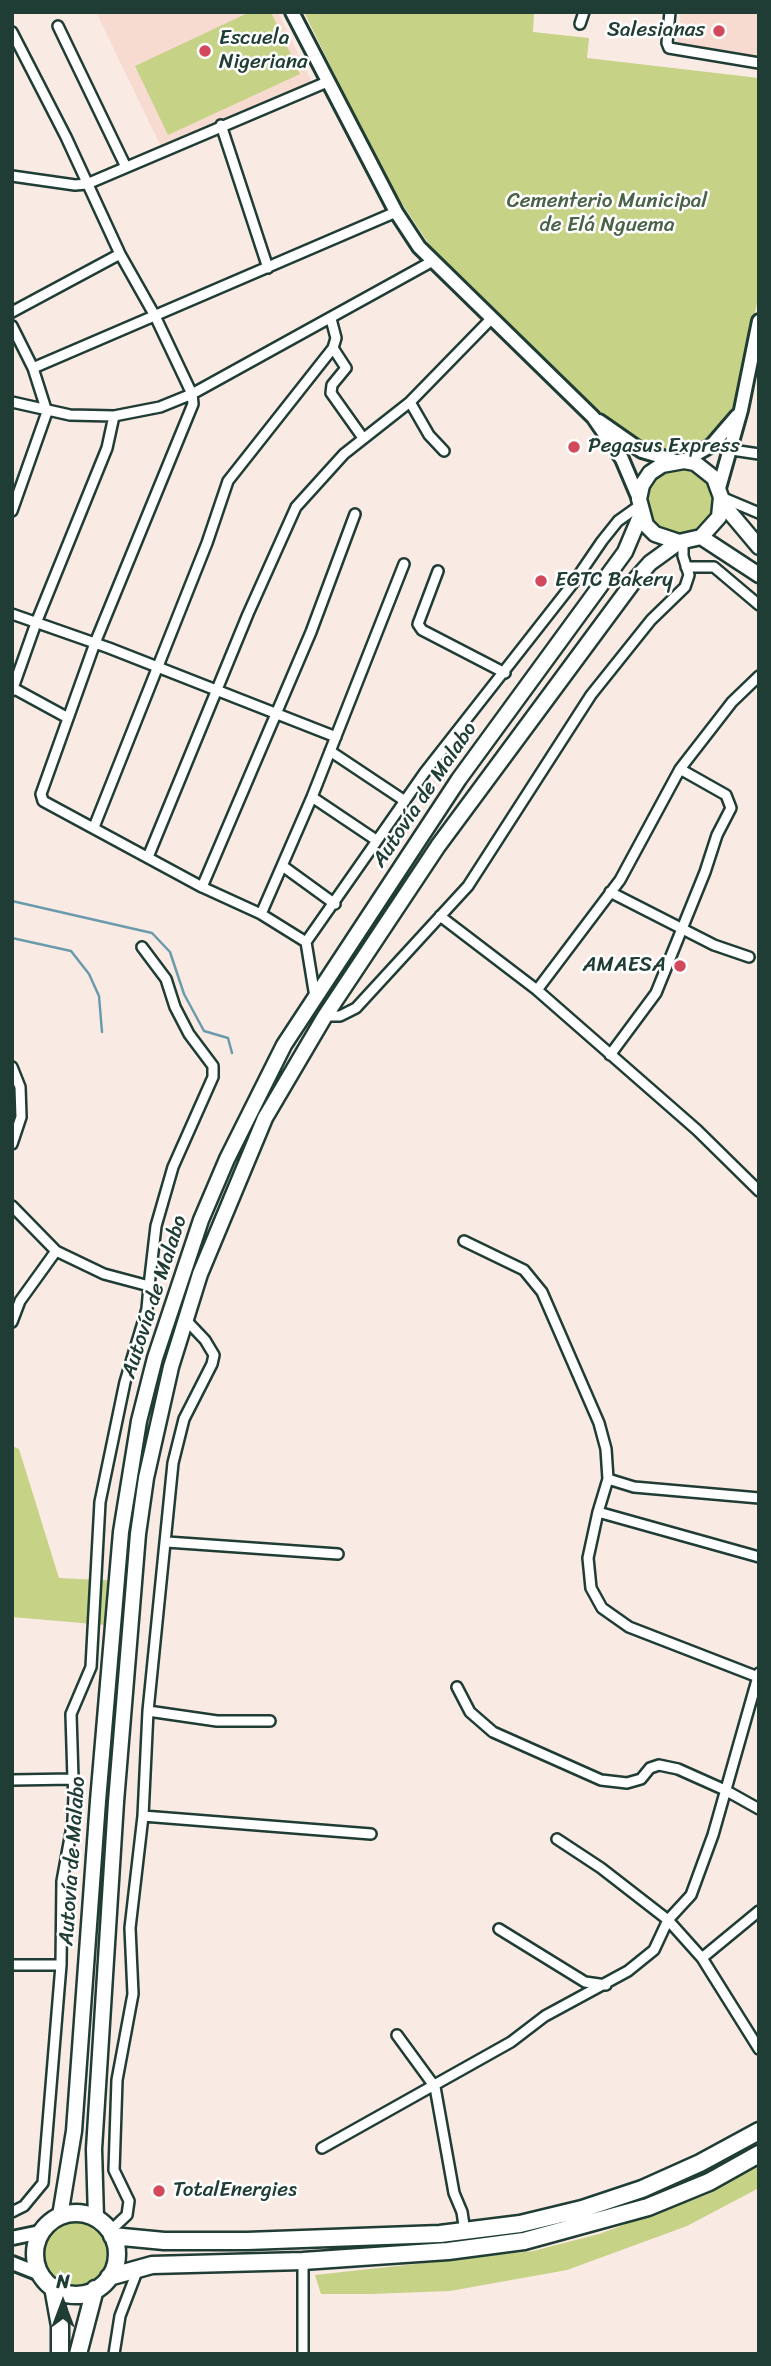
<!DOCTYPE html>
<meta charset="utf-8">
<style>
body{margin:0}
#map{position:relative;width:771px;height:2366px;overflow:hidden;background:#faeae4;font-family:Sriracha,sans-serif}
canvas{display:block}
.frame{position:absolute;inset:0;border:14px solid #1f3d34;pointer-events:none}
.north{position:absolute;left:28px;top:2268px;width:70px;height:70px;-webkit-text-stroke:5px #fff;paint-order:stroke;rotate:0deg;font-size:19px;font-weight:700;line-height:28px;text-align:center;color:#1f3d34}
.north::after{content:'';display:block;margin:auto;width:24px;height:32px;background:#1f3d34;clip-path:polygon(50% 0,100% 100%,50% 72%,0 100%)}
</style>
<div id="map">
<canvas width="771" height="2366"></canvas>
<div class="frame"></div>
<div class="north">N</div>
</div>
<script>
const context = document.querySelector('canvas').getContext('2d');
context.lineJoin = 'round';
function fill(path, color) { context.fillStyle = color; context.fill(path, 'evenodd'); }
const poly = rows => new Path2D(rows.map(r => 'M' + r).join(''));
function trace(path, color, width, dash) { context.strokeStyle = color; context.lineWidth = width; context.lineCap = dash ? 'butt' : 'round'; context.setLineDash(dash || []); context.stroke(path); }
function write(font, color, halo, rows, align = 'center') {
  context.font = font + ' Sriracha,sans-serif'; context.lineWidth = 5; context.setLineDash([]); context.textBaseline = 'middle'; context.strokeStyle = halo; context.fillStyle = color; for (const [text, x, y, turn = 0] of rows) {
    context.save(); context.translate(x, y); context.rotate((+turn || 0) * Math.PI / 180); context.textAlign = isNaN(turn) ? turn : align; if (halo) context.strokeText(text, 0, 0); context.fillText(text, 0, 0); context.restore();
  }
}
const built = poly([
 [96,12,278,12,315,89,163,151],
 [681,12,759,12,759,61,676,50]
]);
const green = poly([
 [250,12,271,12,300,74,168,135,135,66],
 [304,12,534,12,533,32,589,38,587,58,759,78,759,292,738,401,722,430,700,446,671,453,655,452,610,428,440,261,385,178],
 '647 502a33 33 0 1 1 66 0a33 33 0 1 1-66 0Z',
 [12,1446,19,1449,59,1578,121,1581,116,1626,12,1617],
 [759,2165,759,2188,687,2226,567,2270,450,2291,370,2294,321,2294,315,2275,533,2251,599,2234,706,2195],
 '39 2253a36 36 0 1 1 72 0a36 36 0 1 1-72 0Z'
]);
const stream = poly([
 [12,901,152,933,170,952,184,994,204,1031,228,1038,232,1053],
 [12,938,71,951,89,974,99,996,102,1032]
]);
const minor = poly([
 [670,12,667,43,669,48,759,63],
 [580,24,584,12],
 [58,26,125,165],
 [12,32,66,137,120,254,155,316,192,394,193,404,95,643,41,794,43,801,202,887,261,914,306,942,425,772,574,582,602,541,618,521,639,506],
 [221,125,268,268],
 [12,176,75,185,87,184,327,82],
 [12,312,120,254],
 [12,326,33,368,47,412,12,511],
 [333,348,346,368,332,385,331,393,363,438],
 [33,368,396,212],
 [12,402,70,415,114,416,160,407,192,394,431,262],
 [410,402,429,435,444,451],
 [732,450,759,454],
 [721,497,759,513],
 [686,567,714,567,759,605],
 [438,571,418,624,422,630,505,673],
 [12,614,109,648,336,737],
 [13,688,68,718],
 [12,691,36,623,107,448,114,416],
 [330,751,405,801],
 [312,797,376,840],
 [94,827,207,543,228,481,333,348,336,338,331,319],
 [148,857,248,614,296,507,344,454,410,402,490,320],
 [284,867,335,904],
 [202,887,311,632,355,514],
 [610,892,714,945,749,957],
 [261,914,312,797,404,564],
 [440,916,537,990,697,1130,759,1191],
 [306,942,315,997],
 [142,947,166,979,175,1007,189,1034,213,1066,213,1077,173,1167,156,1226,149,1286],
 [537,990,620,880,680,769,732,702,759,676],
 [325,1016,340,1016,356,1008,468,886,591,695,651,620,685,587,689,575,683,556,683,542],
 [610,1055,656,993,705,872,717,835,731,808,726,795,680,769],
 [12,1067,20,1087,21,1117,12,1144],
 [12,1206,56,1251,104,1274,149,1286,147,1309,125,1382,100,1502,91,1667,71,1714,73,1779],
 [464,1241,524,1270,542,1292,599,1423,606,1449,608,1479,598,1512,759,1557],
 [12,1322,20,1301,56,1251],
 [608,1479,634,1487,759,1498],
 [598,1512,588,1558,591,1588,602,1608,629,1627,758,1677],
 [167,1542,338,1554],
 [457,1687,470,1712,493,1732,601,1780,627,1783,641,1779,650,1768,659,1765,678,1769,725,1790,759,1809],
 [148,1711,217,1721,270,1721],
 [12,1780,73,1779,74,1796,73,1821,62,1881,61,1965,43,2183,24,2206,12,2212],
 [143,1816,371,1834],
 [557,1839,601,1868,668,1920,702,1958,759,2049],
 [499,1929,585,1982,606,1985],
 [702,1958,759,1911],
 [12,1965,61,1965],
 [397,2035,435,2087,454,2193,462,2212,465,2232],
 [322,2148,511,2042,545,2016,628,1971,654,1950,668,1920,691,1895,713,1835,759,1673],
 [110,2231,127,2215,129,2201,114,2170,117,2080,133,1994,130,1928,143,1816,148,1711,173,1463,184,1419,212,1364,214,1355,205,1340,186,1320],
 [114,2354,120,2316,138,2269],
 [303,2354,303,2261]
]);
const tertiary = poly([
 [684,461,712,445,737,416],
 [719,488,741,410,759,321]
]);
const secondary = poly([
 [292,12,396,212,419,247,593,417,622,459,639,499],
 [599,421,642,451,676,461],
 [12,2238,41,2232],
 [12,2263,40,2274]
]);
const primary = poly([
 [722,503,759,547],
 [701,537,759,575],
 [60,2216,74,2131,98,1801,121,1532,139,1421,155,1358,201,1220,227,1159,284,1045,459,779,625,552,641,514],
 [96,2218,94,2149,116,1802,138,1534,146,1478,171,1367,200,1274,265,1118,325,1016,438,846,634,581,650,563,679,542,701,537,719,517,721,497,714,478,695,463,684,461,662,465,650,473,642,485,639,499,646,525,655,534,679,542]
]);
const trunk = poly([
 '35 2254a41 41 0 1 1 82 0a41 41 0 1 1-82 0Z',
 [112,2236,164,2241,247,2241,440,2234,520,2224,582,2209,642,2189,700,2163,759,2131],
 [109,2277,152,2265,303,2261,448,2251,524,2241,648,2207,709,2182,759,2154],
 [53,2287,60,2326,60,2354],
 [78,2354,95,2289]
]);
const markers = [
 [719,31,7,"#d1495b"],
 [205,51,7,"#d1495b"],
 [574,447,7,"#d1495b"],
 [541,581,7,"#d1495b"],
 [680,966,7,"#d1495b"],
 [159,2191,7,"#d1495b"]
];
const poiNames = [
 ["Salesianas",705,31,"right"],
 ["Escuela",219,39],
 ["Nigeriana",219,63],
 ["Pegasus Express",588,447],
 ["EGTC Bakery",555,581],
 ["AMAESA",666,966,"right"],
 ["TotalEnergies",173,2191]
];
const parkNames = [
 ["Cementerio Municipal",607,202],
 ["de Elá Nguema",607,226]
];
const streetNames = [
 ["Autovía de Malabo",425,795,-56],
 ["Autovía de Malabo",155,1297,-72],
 ["Autovía de Malabo",73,1861,-86]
];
fill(built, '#f7dbd1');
fill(green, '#c6d285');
trace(stream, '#6a9bad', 2.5);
trace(minor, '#1f3d34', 14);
trace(tertiary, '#1f3d34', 18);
trace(secondary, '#1f3d34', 18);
trace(primary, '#1f3d34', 19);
trace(trunk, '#1f3d34', 21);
trace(minor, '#fff', 9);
trace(tertiary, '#fff', 12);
trace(secondary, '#fff', 12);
trace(primary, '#fff', 14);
trace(trunk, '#fff', 16);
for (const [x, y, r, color] of markers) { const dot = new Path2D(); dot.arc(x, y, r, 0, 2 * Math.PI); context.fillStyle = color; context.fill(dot); trace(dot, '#fff', 2.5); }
write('21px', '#1f3d34', '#fff', poiNames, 'left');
write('21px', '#496248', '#fff', parkNames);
write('21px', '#1f3d34', '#fff', streetNames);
</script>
